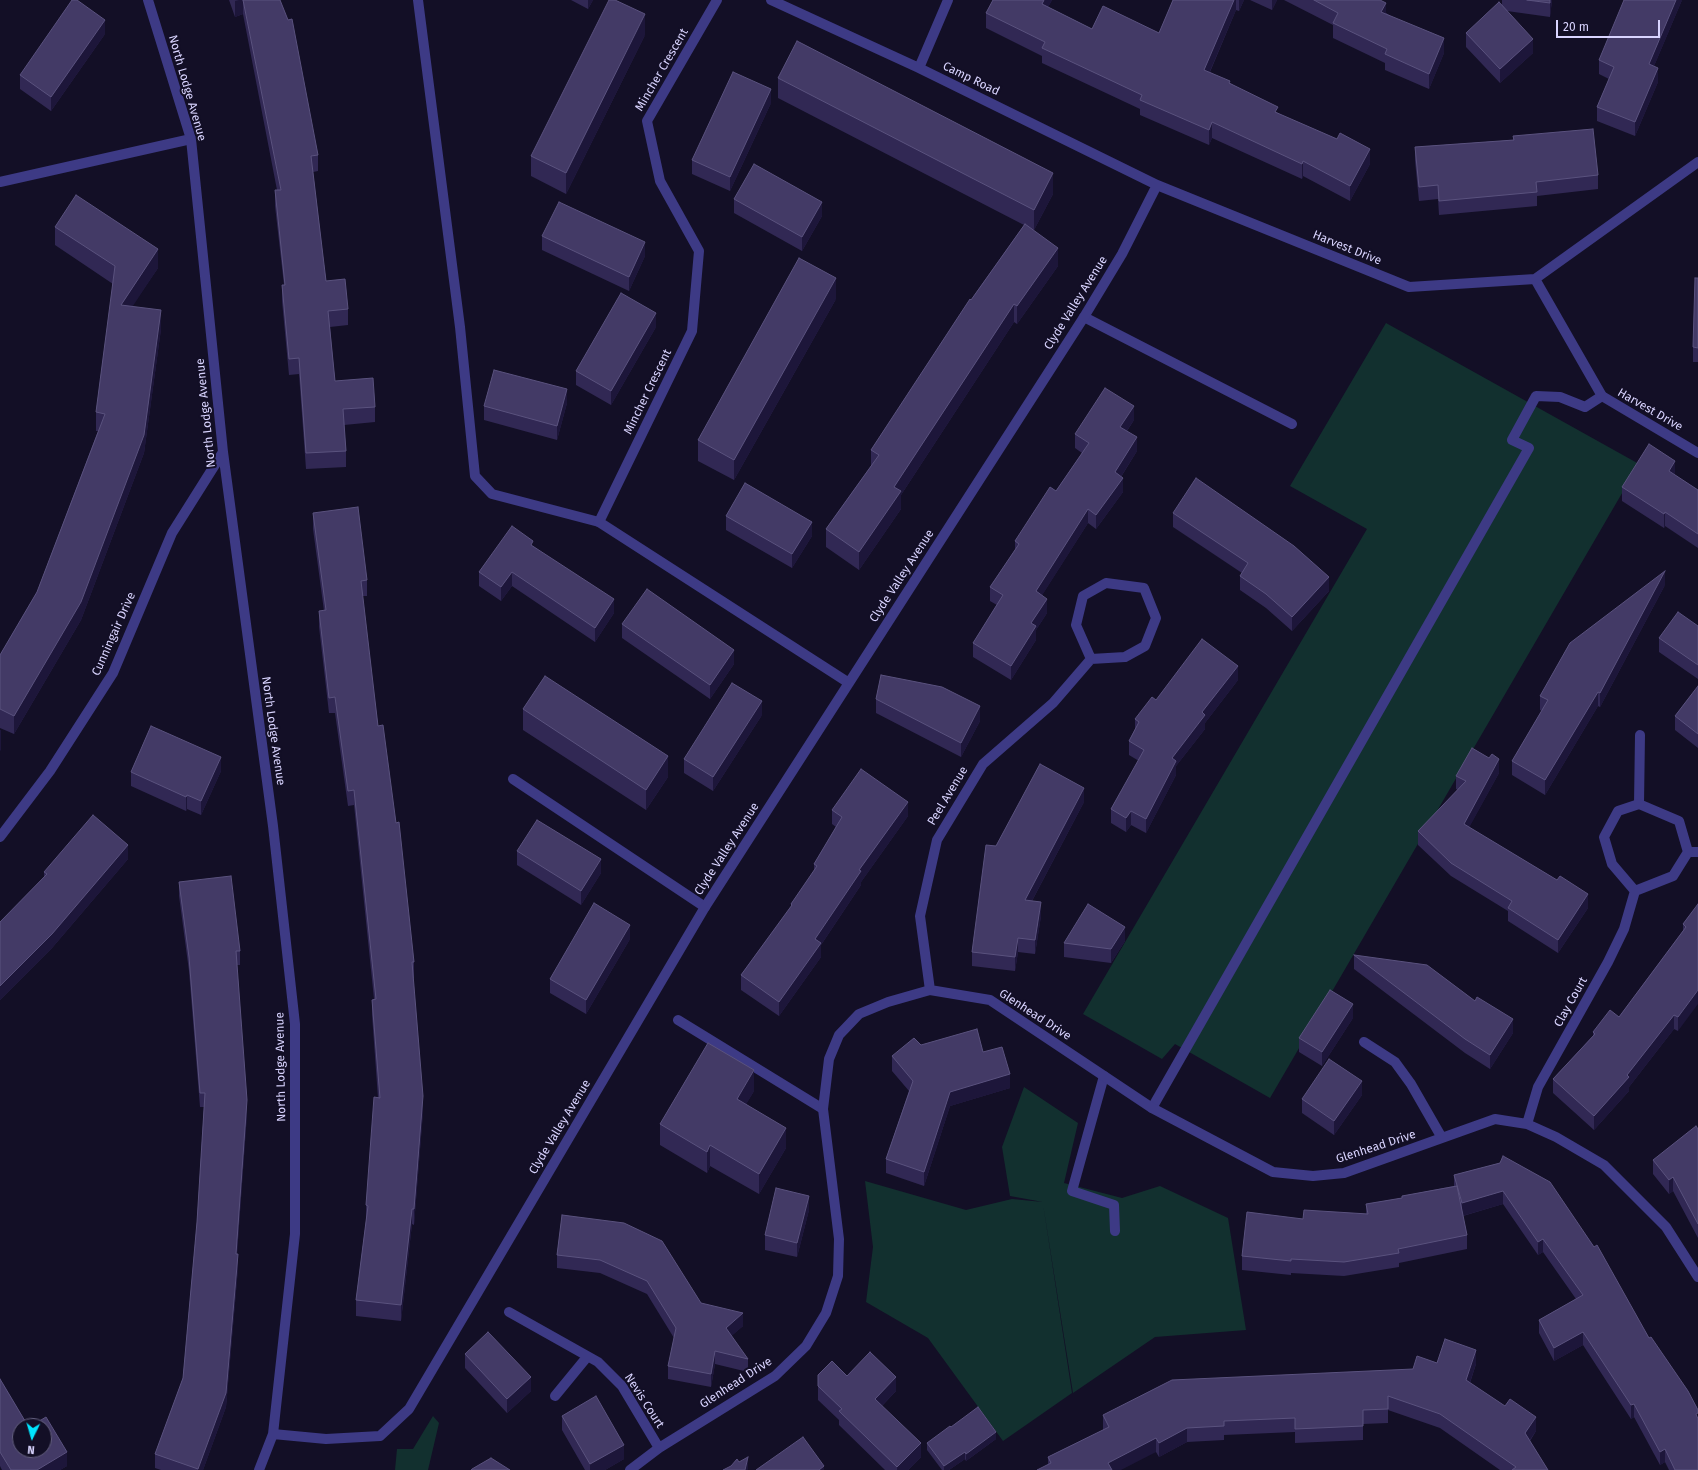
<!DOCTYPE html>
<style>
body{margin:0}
#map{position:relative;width:1698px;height:1470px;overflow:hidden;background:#130f26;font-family:"Fira Sans",sans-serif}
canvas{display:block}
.north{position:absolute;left:12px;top:1418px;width:40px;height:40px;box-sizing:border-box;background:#130f26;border:1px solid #625e7d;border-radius:50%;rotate:185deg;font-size:11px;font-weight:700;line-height:16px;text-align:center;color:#d9d4ff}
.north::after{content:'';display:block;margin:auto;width:14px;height:18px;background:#00e5ff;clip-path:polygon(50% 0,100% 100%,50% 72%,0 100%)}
.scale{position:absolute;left:1556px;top:20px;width:104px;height:18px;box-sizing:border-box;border:2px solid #d9d4ff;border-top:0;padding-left:5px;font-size:12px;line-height:14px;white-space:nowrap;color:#d9d4ff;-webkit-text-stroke:3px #130f26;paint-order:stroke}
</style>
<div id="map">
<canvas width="1698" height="1470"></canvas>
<div class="north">N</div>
<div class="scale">20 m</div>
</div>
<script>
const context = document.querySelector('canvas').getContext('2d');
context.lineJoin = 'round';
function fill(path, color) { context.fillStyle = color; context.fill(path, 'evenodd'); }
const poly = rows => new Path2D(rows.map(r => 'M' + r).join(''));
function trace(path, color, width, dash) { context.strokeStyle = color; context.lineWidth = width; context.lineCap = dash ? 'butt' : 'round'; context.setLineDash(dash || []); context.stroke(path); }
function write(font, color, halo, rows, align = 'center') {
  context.font = font + ' "Fira Sans",sans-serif'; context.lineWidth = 4; context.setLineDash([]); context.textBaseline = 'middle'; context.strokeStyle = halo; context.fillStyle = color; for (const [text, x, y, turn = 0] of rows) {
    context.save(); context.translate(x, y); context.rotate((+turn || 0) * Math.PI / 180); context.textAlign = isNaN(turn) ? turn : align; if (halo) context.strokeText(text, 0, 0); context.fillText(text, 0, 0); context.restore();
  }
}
const green = poly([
 [1386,323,1639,464,1270,1098,1175,1044,1162,1059,1083,1014,1367,529,1290,486],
 [1024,1087,1078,1123,1064,1183,1122,1198,1160,1186,1228,1218,1246,1330,1155,1337,1073,1393,1043,1204,1072,1393,1003,1441,928,1338,866,1302,873,1247,865,1181,966,1210,1012,1199,1043,1202,1010,1196,1002,1147],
 [433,1416,439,1423,428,1470,395,1470,397,1449,413,1449]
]);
const service = poly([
 [418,0,460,327,475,476,492,494,599,522],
 [0,182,191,139],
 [1084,317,1292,424],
 [513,779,705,907],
 [1639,804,1640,735],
 [1688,852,1698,852],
 [678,1020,823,1109],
 [1104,1076,1072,1191,1114,1205,1115,1231],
 [1152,1108,1529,448,1512,440,1536,396,1560,397,1585,407,1602,396]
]);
const minor = poly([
 [148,0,191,139,223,452,273,826,295,1024,295,1234,273,1434,259,1470],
 [717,0,647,121,660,181,699,251,692,331,599,522,849,683],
 [771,0,919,68,1157,185,1409,287,1535,279,1698,162],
 [919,68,948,0],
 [1535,279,1602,396,1698,453],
 [1639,804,1679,821,1688,852,1673,876,1635,891,1612,864,1604,837,1618,811,1639,804],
 [0,837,50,771,113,673,172,533,223,452],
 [930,990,920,916,937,840,983,764,1053,703,1091,659,1125,657,1145,646,1156,618,1144,588,1106,583,1083,596,1076,625,1091,659],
 [1364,1042,1395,1062,1411,1084,1442,1138],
 [1527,1124,1538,1087,1608,962,1624,929,1635,891],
 [509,1312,598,1362,622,1386,659,1448],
 [555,1396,587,1357],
 [273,1434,326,1439,380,1436,409,1409,705,907,1084,317,1122,254,1157,185],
 [630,1470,659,1448,775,1376,806,1346,826,1313,838,1276,839,1239,823,1109,829,1059,839,1035,859,1014,888,1002,930,990,990,1000,1152,1108,1273,1172,1313,1176,1344,1173,1495,1119,1527,1124,1556,1137,1604,1165,1666,1227,1698,1277]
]);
const wall = poly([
 [229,0,280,0,318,155,318,171,313,172,326,281,348,309,348,325,330,327,335,381,375,407,375,422,344,425,346,451,346,467,306,469,299,374,289,375,282,301,282,285,284,285,275,206,275,190,277,190,243,14,235,17],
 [571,0,593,0,588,9],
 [993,0,1052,0,1048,7,1092,29,1159,33,1173,0,1244,0,1239,11,1236,10,1210,72,1230,83,1278,113,1370,164,1350,201,1303,176,1302,179,1212,138,1209,145,1140,115,1140,109,1042,63,1042,56,986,28,986,13],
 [1250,0,1277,0,1272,10],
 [1284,0,1380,0,1386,13,1444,53,1429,89,1385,70,1385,63,1333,38,1333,25],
 [1502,0,1552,0,1550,17,1507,11,1533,53,1500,83,1466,47,1466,33,1502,6],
 [1682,0,1654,66,1658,82,1635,136,1597,121,1597,107,1609,79,1599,74,1599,60],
 [105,34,51,111,20,89,20,75],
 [645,35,566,194,531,176,531,156],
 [778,78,1053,194,1034,230,1031,229,1058,266,1017,324,1014,322,901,495,901,509,859,570,826,547,826,529,871,466,871,450,971,300,1024,225,778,98],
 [771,103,730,191,692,174,692,160],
 [1513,136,1598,175,1598,189,1537,196,1537,206,1439,215,1438,199,1419,201,1415,161,1415,147,1513,140],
 [734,199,822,216,802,251,734,213],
 [55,227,158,268,132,306,161,329,144,453,81,620,14,734,0,728,0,655,37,592,98,431,96,431,96,412,113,284,55,245],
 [542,236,645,256,629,291,542,250],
 [1698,278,1698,362,1693,362,1693,347],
 [836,299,734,480,698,461,698,440],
 [656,327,611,405,576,385,576,371],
 [567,403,557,440,484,420,484,406],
 [1134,420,1127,431,1137,451,1121,477,1123,492,1096,529,1088,523,1042,595,1047,613,1036,630,1036,640,1011,680,973,657,973,643,997,605,990,601,990,587,1015,550,1015,541,1056,491,1082,453,1075,448,1075,434],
 [1675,475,1698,490,1698,548,1665,526,1664,528,1622,501,1622,487],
 [313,513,367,580,367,596,362,596,378,726,414,962,414,978,413,978,423,1112,414,1225,412,1224,401,1321,356,1316,356,1300,366,1221,366,1205,378,1098,372,1015,372,1000,374,999,354,805,348,806,335,713,329,713,319,627,319,611,324,611,313,529],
 [1173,513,1329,591,1292,631,1266,608,1240,590,1240,576,1242,573,1173,527],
 [726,516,812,536,792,568,726,530],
 [533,546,614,613,595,642,512,586,501,601,479,586,479,572],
 [1665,585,1600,707,1598,706,1545,795,1512,775,1512,761,1542,711,1540,710,1540,696],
 [622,624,734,664,710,699,622,638],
 [1698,626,1698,679,1659,652,1659,638],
 [1238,680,1205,723,1205,729,1176,766,1176,775,1146,833,1131,825,1126,832,1111,823,1111,809,1139,761,1129,755,1129,741,1135,729,1135,719,1156,700],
 [1698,686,1698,748,1675,730,1675,716],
 [876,699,980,721,961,757,876,713],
 [523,709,668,777,646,810,523,730],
 [762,715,713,791,684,773,684,759],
 [221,771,201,815,187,809,186,811,131,786,131,772],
 [1499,773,1469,827,1588,908,1558,953,1508,921,1508,911,1451,876,1418,845,1418,831,1458,790,1456,789,1456,776],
 [1084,802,1032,901,1041,916,1035,954,1018,952,1015,971,972,966,972,952,996,846],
 [832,810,908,816,861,882,861,885,821,945,821,957,779,1016,741,990,741,975,791,907,791,904,814,871,814,864,836,827,832,824],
 [517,851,601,873,581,905,517,865],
 [128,859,52,948,0,1000,0,922,44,878,44,872],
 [179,882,240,951,240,965,237,965,247,1114,237,1254,238,1268,226,1407,203,1470,161,1470,155,1468,155,1454,183,1378,197,1222,204,1107,200,1107,189,971,179,896],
 [1698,904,1678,1031,1674,1029,1629,1087,1629,1091,1594,1130,1553,1093,1553,1079,1593,1036,1593,1032,1619,1017,1683,931,1683,924],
 [630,939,586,1014,550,993,550,979],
 [1125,941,1111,963,1064,957,1064,943],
 [1354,955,1513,1033,1490,1069,1465,1053,1354,969],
 [1353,1018,1322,1066,1299,1052,1299,1038],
 [921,1045,983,1052,1010,1088,950,1106,924,1186,886,1173,886,1159,909,1091,892,1071,892,1056],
 [754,1091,746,1104,786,1148,759,1194,710,1166,707,1173,660,1145,660,1124],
 [1362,1095,1334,1135,1302,1113,1302,1099],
 [1698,1129,1698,1238,1673,1191,1669,1194,1653,1174,1653,1160],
 [1500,1163,1698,1470,1669,1470,1665,1462,1660,1465,1634,1417,1631,1419,1583,1345,1554,1361,1539,1333,1539,1320,1576,1299,1543,1252,1538,1255,1503,1204,1463,1216,1467,1235,1467,1249,1399,1263,1399,1267,1344,1276,1291,1273,1291,1275,1242,1270,1242,1256,1366,1214,1366,1204,1402,1198,1402,1196,1454,1186,1454,1175],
 [809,1210,797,1257,765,1250,765,1235],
 [562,1215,701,1303,743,1326,731,1336,748,1359,748,1372,715,1364,711,1387,668,1379,668,1366,674,1338,647,1294,600,1273,557,1268,557,1255],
 [465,1354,531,1391,507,1413,465,1368],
 [1437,1363,1476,1364,1470,1383,1536,1431,1530,1441,1548,1470,1500,1470,1440,1428,1388,1410,1388,1423,1363,1424,1363,1440,1295,1443,1295,1432,1224,1435,1224,1440,1187,1442,1159,1457,1156,1452,1048,1465,1048,1457,1103,1430,1103,1415,1413,1369],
 [818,1375,847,1376,896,1391,882,1406,921,1457,908,1470,885,1470,839,1425,839,1420,818,1400],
 [0,1379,28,1426,67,1466,60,1470,2,1470,0,1466],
 [562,1416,624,1459,605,1470,585,1470,562,1430],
 [996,1439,966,1461,965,1459,949,1470,942,1470,927,1450,927,1443]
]);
const shadedWall = poly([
 [239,0,243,0,243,14,235,17,235,1],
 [588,0,593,0,588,9],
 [1044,0,1052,0,1042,19,1042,4],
 [1234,0,1236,0,1236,10,1204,85,1204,70],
 [1239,0,1244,0,1239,11],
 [1272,0,1277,0,1272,10],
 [1550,0,1552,0,1550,17],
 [1676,0,1682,0,1649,78,1649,64],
 [1386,3,1386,18,1381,12],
 [645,14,645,35,566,194,566,173],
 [105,20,105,34,51,111,51,97],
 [1444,38,1444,53,1429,89,1429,74],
 [1533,39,1533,53,1500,83,1500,69],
 [1658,68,1658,82,1635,136,1635,122],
 [771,89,771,103,730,191,730,177],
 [1212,122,1212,138,1209,145,1209,130],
 [1370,149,1370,164,1350,201,1350,186],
 [1303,161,1303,176,1302,179,1302,164],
 [1053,173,1053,194,1034,230,1034,210],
 [822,202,822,216,802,251,802,237],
 [645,242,645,256,629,291,629,277],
 [1058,248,1058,266,1017,324,1017,306],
 [158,249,158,268,121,324,121,305],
 [836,278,836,299,734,480,734,460],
 [1014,304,1014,322,901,495,901,509,859,570,859,552,894,487],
 [161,310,161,329,144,453,81,620,14,734,14,716],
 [656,313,656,327,611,405,611,391],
 [567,389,567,403,557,440,557,426],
 [1134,406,1134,420,1120,441,1120,427],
 [1137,437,1137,451,1115,486,1115,472],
 [1675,461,1675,475,1669,471],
 [1123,478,1123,492,1096,529,1096,515],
 [1088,509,1088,523,1036,605,1036,591],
 [1665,512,1665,526,1664,528,1664,514],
 [812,522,812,536,792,568,792,554],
 [1665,571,1665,585,1600,707,1600,693],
 [512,572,512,586,501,601,501,587],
 [1329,577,1329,591,1292,631,1292,617],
 [614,599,614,613,595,642,595,628],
 [1047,599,1047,613,1036,630,1036,640,1011,680,1011,666,1031,623],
 [734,650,734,664,710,699,710,685],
 [1238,666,1238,680,1205,723,1205,729,1176,766,1176,775,1146,833,1146,819,1172,758,1202,712],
 [1598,692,1598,706,1545,795,1545,780],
 [762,701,762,715,713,791,713,777],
 [980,706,980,721,961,757,961,743],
 [0,730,1,730,1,750,0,751],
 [668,756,668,777,646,810,646,790],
 [221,757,221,771,201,815,201,801],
 [1499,759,1499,773,1464,837,1464,824],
 [1084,788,1084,802,1025,914,1025,900],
 [187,795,187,809,186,811,186,797],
 [908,802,908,816,861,882,861,885,821,945,821,957,779,1016,779,1002,815,939,859,870],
 [1131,811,1131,825,1126,832,1126,818],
 [128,845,128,859,52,948,0,1000,0,986],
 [601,859,601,873,581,905,581,891],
 [1588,894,1588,908,1558,953,1558,940],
 [1041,902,1041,916,1035,954,1035,940],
 [630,925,630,939,586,1014,586,1000],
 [1125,927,1125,941,1111,963,1111,949],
 [1018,938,1018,952,1015,971,1015,957],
 [1698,990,1698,1004,1678,1031,1678,1017],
 [1353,1004,1353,1018,1322,1066,1322,1052],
 [1674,1015,1674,1029,1629,1087,1629,1091,1594,1130,1594,1116,1627,1075],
 [1513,1019,1513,1033,1490,1069,1490,1055],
 [754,1070,754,1091,737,1120,737,1099],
 [1010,1074,1010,1088,950,1106,924,1186,924,1172,950,1092],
 [1362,1081,1362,1095,1334,1135,1334,1121],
 [423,1096,423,1112,414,1225,414,1209],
 [247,1100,247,1114,236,1268,236,1254],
 [786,1128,786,1148,759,1194,759,1174],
 [710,1145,710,1166,707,1173,707,1152],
 [1673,1177,1673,1191,1669,1194,1669,1180],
 [1503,1191,1503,1204,1462,1216,1462,1203],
 [809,1196,809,1210,797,1257,797,1243],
 [412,1209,412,1224,401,1321,401,1305],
 [1543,1239,1543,1252,1538,1255,1538,1242],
 [238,1254,238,1268,226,1407,203,1470,198,1470],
 [743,1313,743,1326,726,1341,726,1328],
 [1583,1332,1583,1345,1554,1361,1554,1348],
 [1476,1350,1476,1364,1466,1394,1466,1380],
 [715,1351,715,1364,711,1387,711,1374],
 [531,1377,531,1391,507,1413,507,1399],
 [896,1377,896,1391,875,1413,875,1399],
 [1634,1404,1634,1417,1631,1419,1631,1405],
 [1536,1417,1536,1431,1525,1447,1525,1433],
 [1187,1428,1187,1442,1159,1457,1159,1443],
 [996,1432,996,1439,966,1461,966,1454],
 [1156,1438,1156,1452,1121,1470,1108,1470,1108,1463],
 [921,1443,921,1457,908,1470,897,1470,897,1467],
 [624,1445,624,1459,605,1470,590,1470,590,1464],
 [1665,1449,1665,1462,1660,1465,1660,1452],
 [67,1452,67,1466,60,1470,37,1470],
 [965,1452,965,1459,949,1470,944,1470,944,1466],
 [748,1457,748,1470,745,1470],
 [824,1466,824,1470,819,1470]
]);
const building = poly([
 [72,0,77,0,105,20,51,97,20,75,72,0],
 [243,0,280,0,288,20,292,19,318,155,311,156,326,281,345,279,348,309,328,311,335,381,373,378,375,407,343,409,346,451,306,453,299,358,289,359,282,285,285,285,275,190,281,190,243,0],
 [609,0,615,0,645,14,566,173,531,156,609,0],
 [993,0,1044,0,1042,4,1092,29,1103,6,1159,33,1173,0,1234,0,1204,70,1230,81,1229,83,1278,107,1275,112,1337,139,1340,133,1370,149,1350,186,1303,161,1302,164,1212,122,1209,130,1140,100,1142,95,1042,48,1045,42,986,13,993,0],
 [1314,0,1380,0,1386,3,1381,12,1444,38,1429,74,1385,54,1387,49,1333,23,1338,13,1314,0],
 [1527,0,1550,0,1550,3,1527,0],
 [1624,0,1676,0,1649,64,1658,68,1635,122,1597,107,1614,67,1599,60,1624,0],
 [1499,2,1533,39,1500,69,1466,33,1499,2],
 [797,41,1053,173,1034,210,778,78,797,41],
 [733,72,771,89,730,177,692,160,733,72],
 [1593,129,1598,175,1536,182,1537,192,1439,201,1438,185,1419,187,1415,147,1514,140,1513,136,1593,129],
 [754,164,822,202,802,237,734,199,754,164],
 [76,195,158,249,121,305,161,310,144,435,81,602,14,716,0,709,0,655,37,592,105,414,96,412,115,266,55,227,76,195],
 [559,202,645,242,629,277,542,236,559,202],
 [1025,224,1058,248,1017,306,1014,304,894,487,901,491,859,552,826,529,879,455,871,450,970,299,971,300,1025,224],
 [799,258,836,278,734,460,698,440,799,258],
 [1695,278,1698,278,1698,348,1693,347,1695,278],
 [621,293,656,313,611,391,576,371,621,293],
 [494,370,567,389,557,426,484,406,494,370],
 [1105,388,1134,406,1120,427,1137,437,1115,472,1123,478,1096,515,1088,509,1036,591,1047,599,1031,623,1036,626,1011,666,973,643,1003,595,990,587,1019,544,1015,541,1050,487,1056,491,1089,443,1075,434,1105,388],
 [1649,444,1675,461,1669,471,1698,490,1698,534,1665,512,1664,514,1622,487,1649,444],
 [1196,478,1294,546,1329,577,1292,617,1266,594,1240,576,1248,563,1173,513,1196,478],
 [745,483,812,522,792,554,726,516,745,483],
 [358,507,367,580,361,581,378,726,383,725,396,823,399,822,414,962,412,962,423,1096,414,1209,412,1209,401,1305,356,1300,368,1206,366,1205,374,1097,380,1098,372,1000,376,999,354,790,348,791,335,697,329,698,319,611,326,610,313,513,358,507],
 [512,526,533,541,531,545,614,599,595,628,512,572,501,587,479,572,512,526],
 [1665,571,1600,693,1598,692,1545,780,1512,761,1548,700,1540,696,1570,643,1665,571],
 [647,589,734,650,710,685,622,624,647,589],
 [1678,612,1698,626,1698,665,1659,638,1678,612],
 [1202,639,1238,666,1202,712,1205,715,1172,758,1176,761,1146,819,1131,811,1126,818,1111,809,1144,750,1129,741,1139,722,1135,719,1152,697,1156,700,1202,639],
 [881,675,942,687,980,706,961,743,876,699,881,675],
 [545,676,668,756,646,790,523,709,545,676],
 [732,683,762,701,713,777,684,759,732,683],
 [1698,686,1698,734,1675,716,1698,686],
 [151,726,221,757,201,801,187,795,186,797,131,772,151,726],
 [1472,748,1489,758,1492,754,1499,759,1464,824,1557,880,1560,876,1588,894,1558,940,1508,908,1512,901,1451,863,1418,831,1466,781,1456,776,1472,748],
 [1040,764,1084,788,1025,900,1041,902,1035,940,1018,938,1015,957,972,952,986,845,996,846,1040,764],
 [861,769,908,802,859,870,861,871,815,939,821,943,779,1002,741,975,792,905,791,904,817,866,814,864,842,817,832,810,861,769],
 [93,815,128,845,52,934,0,986,0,922,47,874,44,872,93,815],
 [537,820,601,859,581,891,517,851,537,820],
 [231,876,240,951,236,951,247,1100,236,1254,238,1254,226,1393,198,1469,155,1454,183,1378,197,1222,205,1093,200,1093,189,957,179,882,231,876],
 [594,903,630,925,586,1000,550,979,594,903],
 [1088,904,1125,927,1111,949,1064,943,1088,904],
 [1698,904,1698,990,1678,1017,1674,1015,1627,1075,1629,1077,1594,1116,1553,1079,1595,1034,1593,1032,1610,1010,1619,1017,1686,927,1683,924,1698,904],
 [1354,955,1427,965,1475,1001,1477,997,1513,1019,1490,1055,1465,1039,1354,955],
 [1330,990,1353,1004,1322,1052,1299,1038,1330,990],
 [977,1029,983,1052,1002,1047,1010,1074,950,1092,924,1172,886,1159,913,1081,892,1056,914,1038,921,1045,977,1029],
 [708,1043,754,1070,737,1099,786,1128,759,1174,710,1145,707,1152,660,1124,708,1043],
 [1329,1059,1362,1081,1334,1121,1302,1099,1329,1059],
 [1696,1126,1698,1129,1698,1224,1673,1177,1669,1180,1653,1160,1696,1126],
 [1503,1156,1550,1182,1594,1247,1597,1245,1649,1338,1651,1337,1688,1391,1698,1410,1698,1413,1696,1414,1698,1419,1698,1470,1675,1470,1665,1449,1660,1452,1634,1404,1631,1405,1583,1332,1554,1348,1539,1320,1583,1295,1543,1239,1538,1242,1503,1191,1462,1203,1454,1175,1500,1163,1503,1156],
 [1457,1186,1467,1235,1398,1249,1399,1253,1344,1262,1291,1259,1291,1261,1242,1256,1247,1212,1303,1219,1304,1210,1368,1214,1366,1204,1402,1198,1402,1196,1457,1186],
 [776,1188,809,1196,797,1243,765,1235,776,1188],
 [562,1215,624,1223,662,1241,701,1303,743,1313,726,1328,748,1359,715,1351,711,1374,668,1366,676,1328,647,1281,600,1260,557,1255,562,1215],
 [488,1332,531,1377,507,1399,465,1354,488,1332],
 [1445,1339,1476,1350,1466,1380,1505,1406,1510,1399,1536,1417,1525,1433,1548,1470,1512,1470,1516,1467,1440,1414,1388,1396,1388,1409,1363,1410,1363,1426,1295,1429,1295,1418,1224,1421,1224,1426,1187,1428,1159,1443,1156,1438,1108,1463,1112,1470,1037,1470,1051,1463,1048,1457,1109,1427,1103,1415,1172,1380,1413,1369,1417,1356,1437,1363,1445,1339],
 [870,1352,896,1377,875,1399,921,1443,897,1467,839,1411,842,1409,818,1386,818,1375,832,1361,847,1376,870,1352],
 [0,1379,28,1426,20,1426,20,1450,44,1450,44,1426,31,1426,46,1417,67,1452,37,1470,11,1470,0,1452,0,1379],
 [596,1396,624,1445,590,1464,562,1416,596,1396],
 [978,1407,996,1432,966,1454,965,1452,944,1466,927,1443,950,1426,951,1427,978,1407],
 [803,1437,824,1466,819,1470,756,1470,803,1437],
 [748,1457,745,1470,723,1470,731,1466,737,1459,739,1462,748,1457],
 [491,1458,510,1470,471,1470,472,1469,491,1458]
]);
const streetNames = [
 ["Mincher Crescent",662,70,-60],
 ["Camp Road",971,79,26],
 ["North Lodge Avenue",187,88,74],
 ["Harvest Drive",1347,248,22],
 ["Clyde Valley Avenue",1076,303,-58],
 ["Mincher Crescent",648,392,-64],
 ["Harvest Drive",1650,410,30],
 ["North Lodge Avenue",206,413,-96],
 ["Clyde Valley Avenue",902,576,-57],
 ["Cunningair Drive",114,634,-66],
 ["North Lodge Avenue",273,731,82],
 ["Peel Avenue",948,796,-59],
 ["Clyde Valley Avenue",727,849,-57],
 ["Clay Court",1571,1002,-61],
 ["Glenhead Drive",1035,1015,33],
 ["North Lodge Avenue",281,1067,-91],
 ["Clyde Valley Avenue",560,1127,-59],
 ["Glenhead Drive",1376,1147,-18],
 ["Glenhead Drive",736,1383,-33],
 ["Nevis Court",644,1401,57]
];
fill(green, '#12302f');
trace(service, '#3d3a85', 10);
trace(minor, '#3d3a85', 10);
fill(wall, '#312854');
fill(shadedWall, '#1d163a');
fill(building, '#433a66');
trace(building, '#5a527e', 1);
write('12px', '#d9d4ff', '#130f26', streetNames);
</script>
